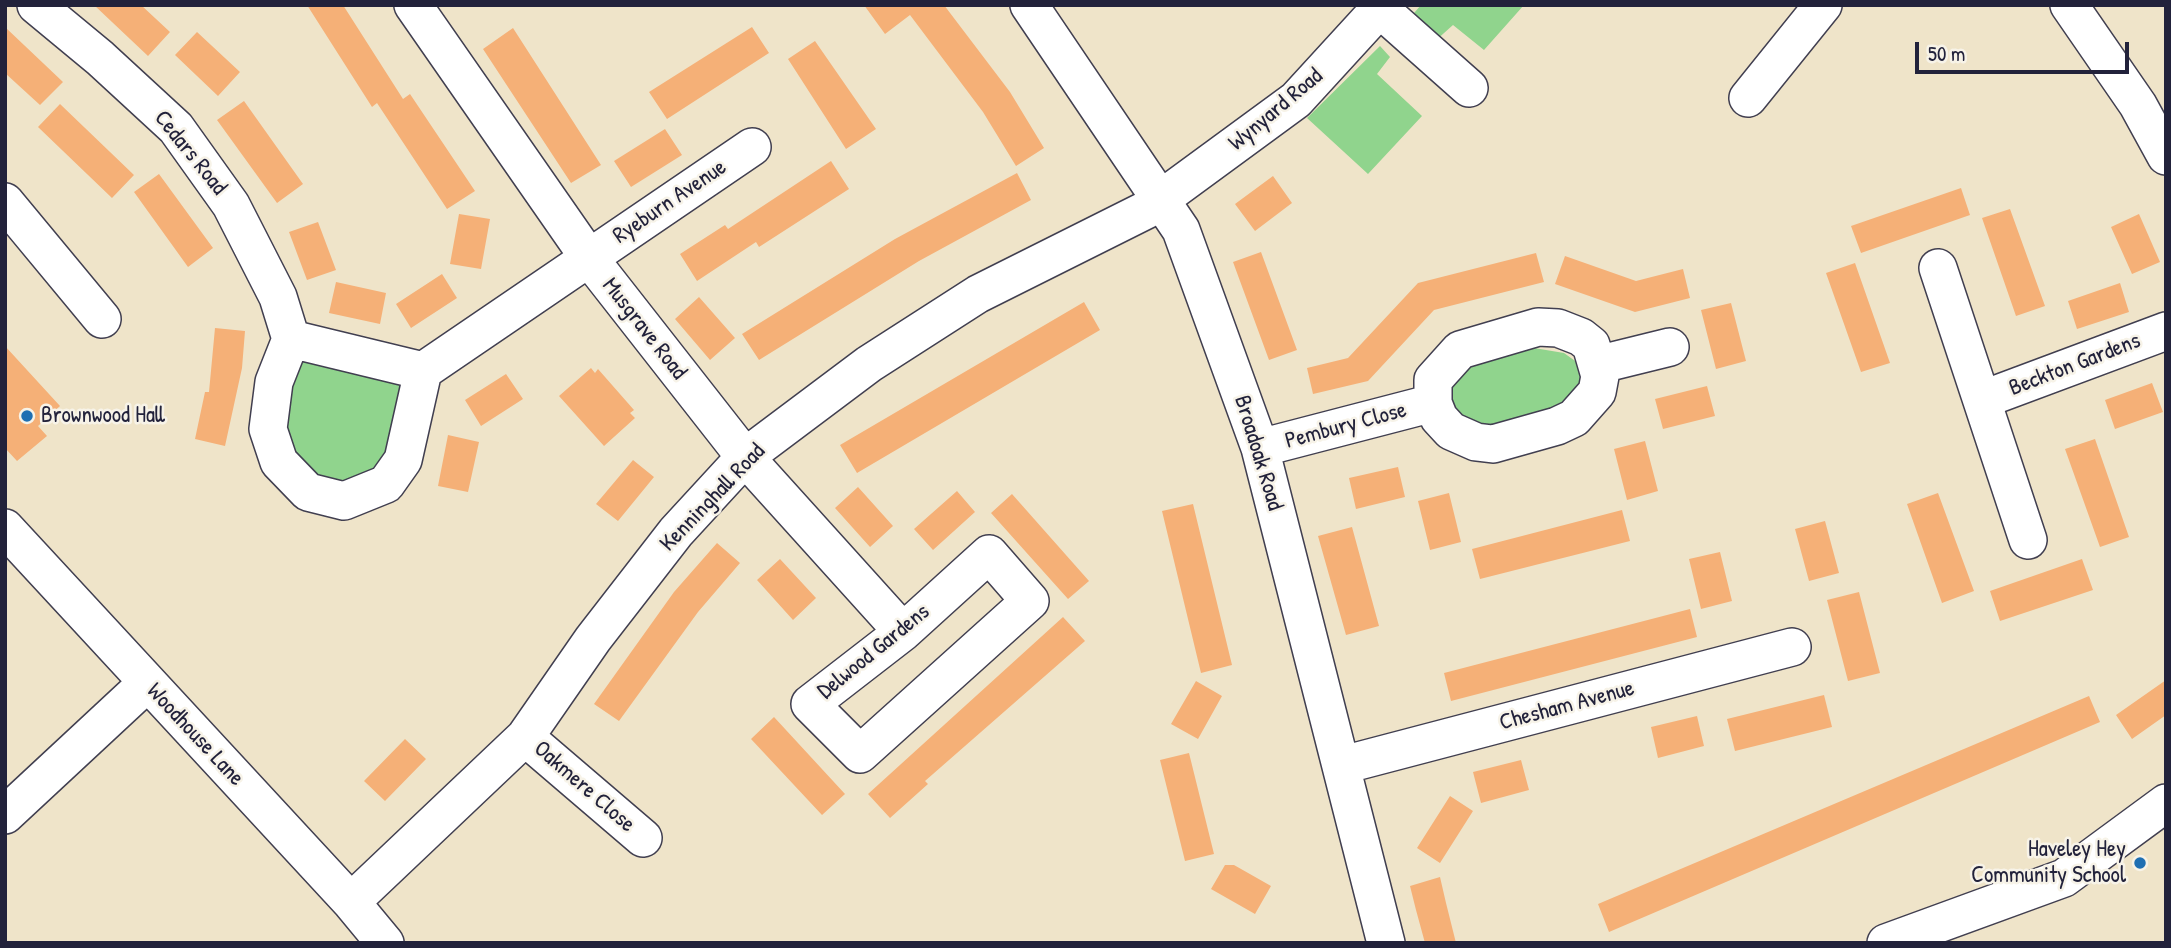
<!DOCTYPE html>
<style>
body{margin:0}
#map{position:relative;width:2171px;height:948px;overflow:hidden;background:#efe4c9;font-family:"Patrick Hand",sans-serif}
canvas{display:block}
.frame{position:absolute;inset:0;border:7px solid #22223b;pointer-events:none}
.scale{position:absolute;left:1915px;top:42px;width:214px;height:32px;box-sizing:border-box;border:4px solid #22223b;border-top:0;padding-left:9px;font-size:21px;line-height:24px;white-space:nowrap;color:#22223b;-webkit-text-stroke:5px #f7f3e8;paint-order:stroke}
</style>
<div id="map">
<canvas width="2171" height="948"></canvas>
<div class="frame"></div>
<div class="scale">50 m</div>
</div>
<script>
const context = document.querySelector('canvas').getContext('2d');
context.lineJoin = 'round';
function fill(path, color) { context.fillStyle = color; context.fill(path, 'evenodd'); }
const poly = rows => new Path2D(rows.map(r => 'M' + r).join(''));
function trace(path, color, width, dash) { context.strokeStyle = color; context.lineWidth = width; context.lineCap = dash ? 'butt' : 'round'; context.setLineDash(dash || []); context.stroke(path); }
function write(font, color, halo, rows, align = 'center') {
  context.font = font + ' "Patrick Hand",sans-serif'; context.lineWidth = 5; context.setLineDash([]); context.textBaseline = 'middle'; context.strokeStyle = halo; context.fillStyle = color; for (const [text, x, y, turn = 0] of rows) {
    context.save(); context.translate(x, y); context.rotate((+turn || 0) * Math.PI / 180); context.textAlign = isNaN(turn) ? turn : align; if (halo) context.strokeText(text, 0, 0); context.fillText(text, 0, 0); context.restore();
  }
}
const green = poly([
 [1421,5,1524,5,1484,50,1453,25,1434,42,1408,20],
 [1380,46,1390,57,1377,74,1422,116,1368,174,1307,118],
 [291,339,423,371,403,460,344,501,279,462],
 [1534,348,1564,353,1578,363,1582,381,1559,417,1479,434,1456,424,1442,394,1469,364]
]);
const building = poly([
 [94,5,141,5,170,32,148,56],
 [307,5,343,5,403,99,410,94,475,191,447,209,377,103,372,107],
 [864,5,944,5,1010,92,1044,148,1016,166,983,112,910,15,885,34],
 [5,27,63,82,40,105,5,73],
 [752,27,769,53,667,119,649,92],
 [513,28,601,165,571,183,483,49],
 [197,32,240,72,218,96,175,55],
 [815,41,876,129,846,149,788,59],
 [244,101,303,184,277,203,217,120],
 [60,104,134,175,112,198,38,127],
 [665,129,682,155,631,187,614,161],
 [831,161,849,189,759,247,756,242,697,281,680,254,725,225,728,229],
 [1017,173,1031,200,919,261,759,360,742,334,895,239],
 [159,174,213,248,188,267,134,192],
 [1273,176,1292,203,1255,231,1235,204],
 [1961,188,1970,215,1861,253,1851,226],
 [2010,209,2045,306,2016,316,1982,218],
 [459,214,490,219,481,269,450,264],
 [2139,214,2160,262,2132,274,2111,227],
 [318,222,336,270,307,280,289,232],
 [1261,252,1297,350,1269,360,1233,262],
 [1536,253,1544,282,1434,310,1368,381,1313,394,1307,368,1348,358,1418,283],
 [1565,256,1636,281,1683,269,1690,298,1635,312,1555,284],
 [1855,263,1890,363,1861,372,1826,273],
 [442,274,457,298,411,328,396,304],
 [336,282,386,293,380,324,329,313],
 [2120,283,2129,312,2077,329,2068,301],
 [699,297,735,338,710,360,675,319],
 [1084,302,1100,330,857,473,840,445],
 [1731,303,1746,361,1716,369,1701,310],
 [215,328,245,331,242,368,225,446,195,439,205,392,209,392],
 [5,346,60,406,38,426,47,436,17,461,5,448],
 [591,368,595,373,598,369,634,410,630,413,635,418,604,446,559,396],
 [506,374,523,399,481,426,465,400],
 [2152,383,2163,412,2115,429,2105,400],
 [1707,386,1715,416,1663,429,1655,399],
 [448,435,479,442,468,492,438,486],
 [2095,439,2129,537,2100,547,2065,449],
 [1645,441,1658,491,1627,500,1614,449],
 [633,460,654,477,618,521,596,504],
 [1398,467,1405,497,1356,509,1349,478],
 [858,487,893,526,870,547,835,508],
 [957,491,975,512,933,550,914,529],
 [1449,493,1461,542,1430,550,1418,501],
 [1938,493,1974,591,1942,603,1907,504],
 [1012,494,1089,581,1068,599,991,513],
 [1193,504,1232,665,1201,673,1162,511],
 [1622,510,1630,541,1480,579,1472,549],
 [1825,521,1839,573,1809,581,1795,529],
 [1352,527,1379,626,1346,635,1318,536],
 [717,543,740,563,698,612,619,721,594,704,674,592],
 [1720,552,1732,601,1701,609,1689,559],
 [780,559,816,598,793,620,757,580],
 [2082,559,2093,590,2000,621,1990,591],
 [1859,592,1880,673,1848,681,1827,600],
 [1690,609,1697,637,1451,701,1444,673],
 [1063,617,1085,641,925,781,928,784,890,818,868,794],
 [2166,680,2166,715,2132,739,2116,715],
 [1196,681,1222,696,1198,739,1171,724],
 [1824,695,1832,727,1735,751,1727,719],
 [2089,696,2100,722,1609,932,1598,904],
 [1697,716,1704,746,1658,758,1651,727],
 [774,717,845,794,822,815,751,739],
 [405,739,426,759,385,801,364,781],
 [1189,753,1214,854,1185,861,1160,760],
 [1521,760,1529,790,1481,803,1473,772],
 [1450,796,1473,811,1440,863,1417,848],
 [1225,865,1234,865,1271,886,1255,914,1211,889],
 [1440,877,1446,903,1456,943,1425,943,1416,910,1410,886]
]);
const minor = poly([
 [36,5,100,58,176,128,231,205,278,297,291,339,274,382,268,429,279,462,308,492,344,501,386,484,403,460,423,371,752,147],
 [413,5,589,258,745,457,903,632],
 [1029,5,1181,230,1260,448,1386,943],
 [2069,5,2138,105,2166,156],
 [1380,9,1469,88],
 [1748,98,1823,5],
 [5,202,102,319],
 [1938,268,2028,540],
 [291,339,423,371],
 [1597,365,1670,347],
 [1984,399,2166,331],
 [1260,448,1433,403,1433,380,1460,350,1538,327,1558,328,1581,337,1591,345,1600,376,1597,392,1574,418,1557,426,1493,444,1476,442,1451,431,1439,418,1433,403],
 [5,528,351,902,385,943],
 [989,554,1030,601,860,754,810,704,903,632,989,554],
 [525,737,643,838],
 [1343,765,1792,647],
 [5,815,147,683],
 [351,902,525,737,593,639,676,532,745,457,869,364,978,294,1146,210,1296,100,1383,5],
 [1886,943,2064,878,2166,803]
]);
const markers = [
 [27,416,7,"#1f6fb2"],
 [2140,863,7,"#1f6fb2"]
];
const streetNames = [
 ["Wynyard Road",1276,110,-40],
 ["Cedars Road",190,153,51],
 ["Ryeburn Avenue",670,202,-34],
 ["Musgrave Road",644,329,52],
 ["Beckton Gardens",2075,365,-21],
 ["Pembury Close",1346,426,-15],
 ["Broadoak Road",1258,453,73],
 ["Kenninghall Road",713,498,-46],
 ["Delwood Gardens",874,652,-39],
 ["Chesham Avenue",1567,706,-15],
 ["Woodhouse Lane",195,735,47],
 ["Oakmere Close",584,787,41]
];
const poiNames = [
 ["Brownwood Hall",41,416],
 ["Haveley Hey",2126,850,"right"],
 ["Community School",2126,876,"right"]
];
fill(green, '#90d48d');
fill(building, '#f5b077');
trace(minor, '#413f50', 40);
trace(minor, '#fff', 37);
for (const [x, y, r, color] of markers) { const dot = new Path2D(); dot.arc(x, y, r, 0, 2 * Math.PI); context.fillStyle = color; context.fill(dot); trace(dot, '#f7f3e8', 2.5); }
write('23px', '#22223b', '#f7f3e8', streetNames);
write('23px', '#22223b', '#f7f3e8', poiNames, 'left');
</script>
